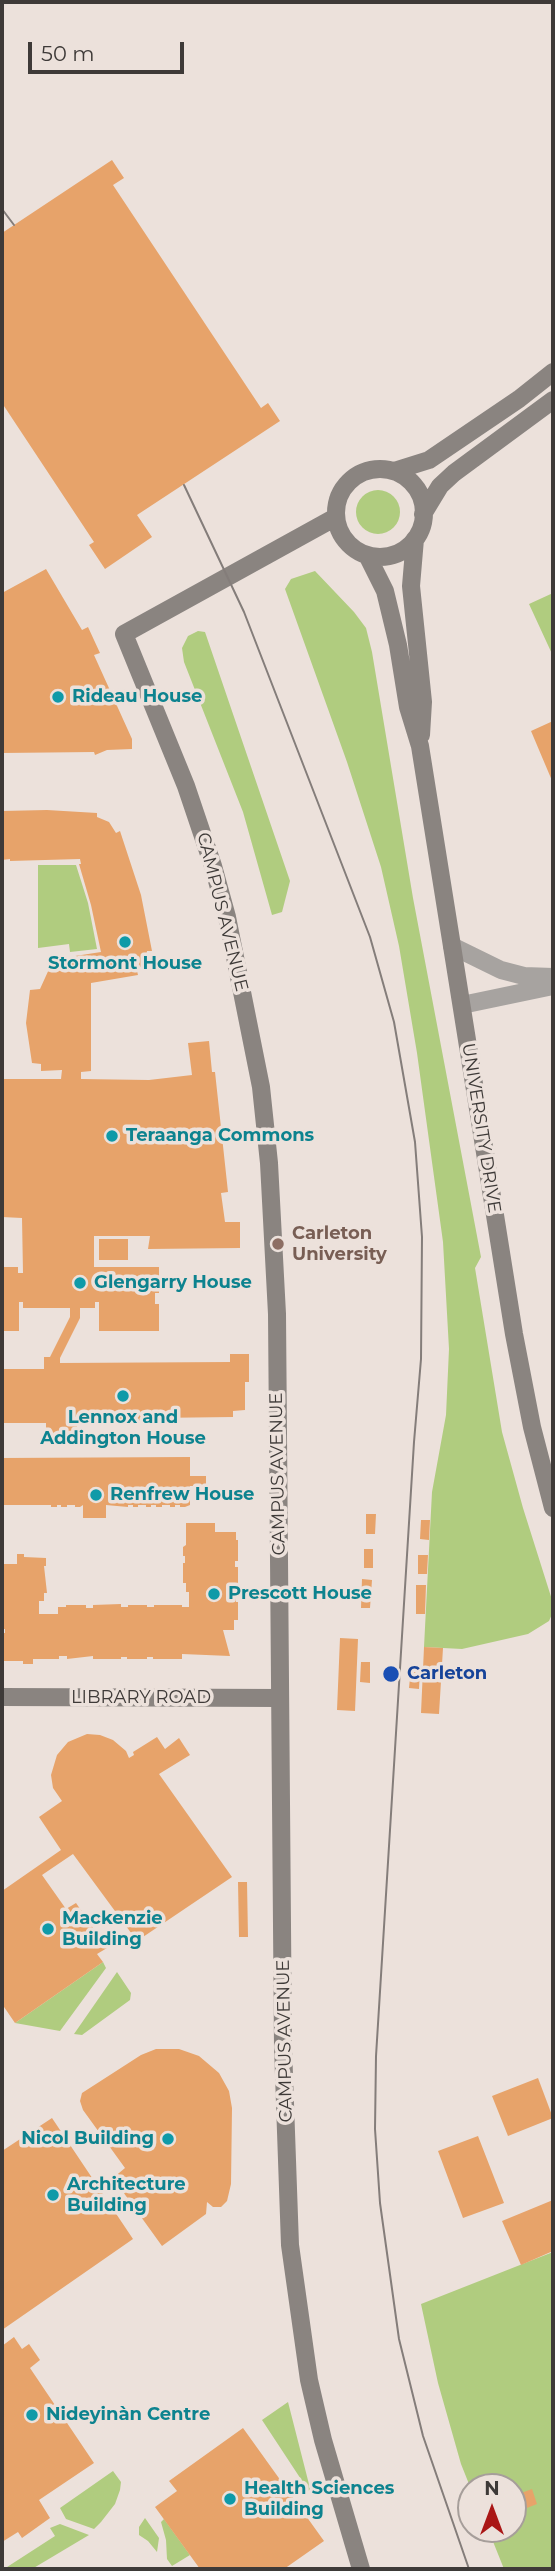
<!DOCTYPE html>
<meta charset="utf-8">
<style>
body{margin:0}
#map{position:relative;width:555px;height:2571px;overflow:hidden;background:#ece1db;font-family:Montserrat,sans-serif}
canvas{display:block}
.frame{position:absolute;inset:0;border:4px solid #3e3a38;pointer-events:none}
.north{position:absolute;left:457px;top:2473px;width:70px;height:70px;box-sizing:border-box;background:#ece1db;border:2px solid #a69e9a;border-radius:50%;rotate:0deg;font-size:19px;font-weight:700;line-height:28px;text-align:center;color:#3e3a38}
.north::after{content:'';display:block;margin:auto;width:24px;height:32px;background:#aa1716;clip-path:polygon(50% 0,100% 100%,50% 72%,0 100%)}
.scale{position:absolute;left:28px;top:42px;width:156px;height:32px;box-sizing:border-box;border:4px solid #3e3a38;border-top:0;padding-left:9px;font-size:21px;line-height:24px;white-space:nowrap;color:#3e3a38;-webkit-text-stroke:5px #ece1db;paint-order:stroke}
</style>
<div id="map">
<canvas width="555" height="2571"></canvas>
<div class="frame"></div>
<div class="north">N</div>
<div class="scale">50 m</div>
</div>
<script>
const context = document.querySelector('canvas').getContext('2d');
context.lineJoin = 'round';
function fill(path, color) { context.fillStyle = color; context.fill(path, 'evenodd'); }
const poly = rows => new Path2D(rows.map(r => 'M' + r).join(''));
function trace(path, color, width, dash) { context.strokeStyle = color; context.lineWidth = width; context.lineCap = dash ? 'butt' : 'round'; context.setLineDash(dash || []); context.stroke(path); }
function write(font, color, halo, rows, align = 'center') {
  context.font = font + ' Montserrat,sans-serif'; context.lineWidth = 7; context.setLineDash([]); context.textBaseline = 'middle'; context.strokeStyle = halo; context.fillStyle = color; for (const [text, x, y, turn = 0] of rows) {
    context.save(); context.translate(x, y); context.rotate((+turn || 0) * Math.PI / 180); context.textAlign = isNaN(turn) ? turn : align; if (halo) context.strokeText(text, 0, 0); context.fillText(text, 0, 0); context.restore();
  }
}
const green = poly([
 '356 512a22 22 0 1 1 44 0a22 22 0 1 1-44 0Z',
 [315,571,354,612,366,628,372,652,413,898,481,1257,475,1268,502,1432,523,1508,553,1603,553,1612,549,1621,528,1634,462,1649,424,1647,432,1492,446,1415,449,1349,443,1242,417,1053,399,946,381,867,347,762,285,589,291,579],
 [553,593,553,656,529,604],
 [198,631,205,632,290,881,282,912,272,915,243,812,184,662,182,648,188,636],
 [38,865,76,865,88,903,97,949,70,952,69,944,38,948],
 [103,1962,106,1968,60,2031,15,2023],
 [117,1972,131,1993,130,2000,82,2035,74,2034],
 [553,2252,553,2569,504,2569,488,2529,513,2529,513,2487,471,2489,461,2464,438,2383,421,2304],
 [288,2402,312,2496,262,2420],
 [113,2471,121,2482,120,2490,115,2504,101,2522,94,2529,66,2519,60,2508],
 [145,2518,159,2538,157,2552,148,2541,139,2535,139,2527],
 [164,2519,190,2555,172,2566,167,2559,166,2540,161,2522],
 [60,2524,89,2535,32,2569,4,2569,55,2536,50,2528]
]);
const building = poly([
 [112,160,124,178,113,185,261,408,268,403,280,421,137,515,152,537,105,569,89,545,94,542,2,403,2,233],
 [46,569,82,630,88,627,100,653,94,655,132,739,132,749,107,750,95,755,94,752,2,753,2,593],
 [553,721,553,783,531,731],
 [47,810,97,813,97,817,109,822,116,833,120,831,141,895,152,951,147,951,146,961,137,971,138,975,91,983,91,1071,81,1072,81,1079,149,1080,192,1075,188,1043,209,1041,212,1072,215,1072,228,1192,221,1193,225,1222,240,1222,240,1248,148,1249,150,1236,94,1236,94,1267,159,1267,159,1293,155,1293,155,1304,159,1304,159,1331,99,1331,99,1302,95,1302,95,1308,80,1308,80,1318,60,1358,60,1363,230,1362,230,1354,249,1354,249,1382,245,1382,245,1410,233,1411,233,1417,153,1418,153,1423,77,1424,77,1435,46,1435,46,1423,2,1423,2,1369,44,1369,44,1357,50,1357,70,1317,70,1308,23,1308,23,1302,19,1302,19,1331,2,1331,2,1267,18,1267,18,1273,23,1273,22,1218,2,1217,2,1079,61,1079,62,1070,41,1071,41,1064,32,1063,26,1023,30,990,40,989,50,967,62,961,62,958,101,952,91,905,79,864,81,864,80,859,10,861,10,859,2,860,2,811],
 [99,1239,128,1239,128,1260,99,1260],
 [190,1457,190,1476,206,1476,206,1486,190,1486,190,1505,185,1507,180,1507,180,1505,175,1505,175,1507,170,1507,170,1505,162,1505,162,1507,156,1507,156,1505,151,1505,151,1507,146,1507,146,1505,138,1505,138,1507,133,1507,133,1505,128,1505,128,1507,106,1505,106,1518,83,1518,83,1505,80,1507,75,1507,75,1505,67,1505,67,1507,61,1507,61,1505,57,1505,57,1507,51,1507,51,1505,2,1505,2,1458],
 [366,1514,376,1514,375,1534,366,1534],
 [421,1520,430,1520,429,1540,420,1539],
 [186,1523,215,1523,215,1532,236,1532,236,1540,238,1540,238,1561,235,1561,235,1567,238,1567,238,1596,236,1596,236,1602,238,1602,238,1620,234,1620,234,1630,223,1630,230,1656,182,1654,182,1659,153,1659,153,1657,147,1657,147,1659,127,1659,127,1657,121,1657,121,1659,93,1659,93,1656,67,1659,67,1656,59,1656,59,1659,33,1659,33,1664,23,1664,23,1661,2,1661,2,1633,5,1633,5,1629,2,1629,2,1564,17,1564,17,1554,24,1554,24,1557,46,1558,46,1566,44,1566,47,1593,44,1593,44,1601,39,1601,39,1614,58,1614,58,1607,66,1607,66,1605,86,1605,86,1608,93,1608,93,1605,121,1604,121,1607,128,1607,128,1605,147,1605,147,1607,154,1607,154,1605,182,1605,182,1607,189,1607,189,1592,186,1592,186,1583,183,1583,183,1563,185,1563,185,1556,183,1556,183,1547,186,1545],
 [364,1549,373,1549,373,1568,364,1568],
 [418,1555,428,1555,427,1574,418,1574],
 [362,1579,372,1580,370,1608,361,1608],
 [416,1585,426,1585,425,1614,416,1614],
 [340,1638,358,1639,355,1711,337,1710],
 [424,1647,443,1648,439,1714,421,1713],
 [361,1662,370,1662,370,1683,360,1682],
 [411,1668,420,1668,419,1689,409,1688],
 [87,1734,100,1735,113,1740,126,1751,129,1758,134,1755,133,1752,157,1737,165,1749,179,1738,190,1755,159,1774,232,1877,137,1941,73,1854,42,1875,66,1909,76,1903,107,1948,97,1954,103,1962,15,2023,2,2004,2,1891,61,1850,39,1817,62,1801,53,1788,51,1775,57,1755,68,1742],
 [238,1882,247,1882,248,1937,239,1937],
 [156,2049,179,2049,199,2056,219,2073,229,2091,232,2108,231,2184,227,2201,221,2207,213,2207,207,2202,206,2214,162,2246,113,2178,125,2168,83,2110,80,2101,82,2093,141,2055],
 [538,2078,553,2118,508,2136,492,2096],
 [52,2118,133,2239,2,2330,2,2151],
 [478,2136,504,2203,463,2218,438,2151],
 [553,2200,553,2251,521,2265,502,2221],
 [14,2337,22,2349,29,2344,40,2360,30,2368,94,2463,39,2500,50,2518,22,2538,18,2532,2,2542,2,2346],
 [243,2428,324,2541,284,2569,200,2569,155,2507,177,2491,169,2481],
 [532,2489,537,2504,514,2513,513,2496]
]);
const street = poly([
 [452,946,501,970,524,976,553,977],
 [462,1005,553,986]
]);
const secondary = poly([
 '336 513a44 44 0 1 1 88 0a44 44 0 1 1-88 0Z',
 [394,471,429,460,519,399,553,372],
 [423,514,440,486,454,473,553,400],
 [336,517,124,634,186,786,213,866,227,917,261,1087,269,1163,277,1314,283,2047,290,2245,309,2380,323,2440,361,2569],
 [415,539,411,586,423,702,421,735],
 [367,555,385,591,398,645,408,707,420,746,514,1334,532,1427,553,1508],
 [2,1697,280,1698]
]);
const tram = poly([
 [2,209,14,225],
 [184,485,244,612,370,937,394,1022,415,1142,422,1237,421,1359,414,1442,376,2056,375,2129,380,2203,399,2339,423,2436,469,2569]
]);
const markers = [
 [58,697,7,"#0f9aa8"],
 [125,942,7,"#0f9aa8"],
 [112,1136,7,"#0f9aa8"],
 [278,1244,7,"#8d6e63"],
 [80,1283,7,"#0f9aa8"],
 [123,1396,7,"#0f9aa8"],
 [96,1495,7,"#0f9aa8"],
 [214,1594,7,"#0f9aa8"],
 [391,1674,9,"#1a4fb4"],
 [48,1929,7,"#0f9aa8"],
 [168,2139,7,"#0f9aa8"],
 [53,2195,7,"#0f9aa8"],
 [32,2415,7,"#0f9aa8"],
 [230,2499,7,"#0f9aa8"]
];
const cultureNames = [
 ["Rideau House",72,697],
 ["Stormont House",125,964,"center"],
 ["Teraanga Commons",126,1136],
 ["Glengarry House",94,1283],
 ["Lennox and",123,1418,"center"],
 ["Addington House",123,1439,"center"],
 ["Renfrew House",110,1495],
 ["Prescott House",228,1594],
 ["Mackenzie",62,1919],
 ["Building",62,1940],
 ["Nicol Building",154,2139,"right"],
 ["Architecture",67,2185],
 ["Building",67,2206],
 ["Nideyinàn Centre",46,2415],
 ["Health Sciences",244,2489],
 ["Building",244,2510]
];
const streetNames = [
 ["CAMPUS AVENUE",222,912,76],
 ["UNIVERSITY DRIVE",481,1128,81],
 ["CAMPUS AVENUE",278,1474,-91],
 ["LIBRARY ROAD",141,1698],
 ["CAMPUS AVENUE",285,2041,-91]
];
const educationNames = [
 ["Carleton",292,1234],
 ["University",292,1255]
];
const transitNames = [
 ["Carleton",407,1674]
];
fill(green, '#b0cc7f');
fill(building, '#e7a36a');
trace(street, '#a7a3a0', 18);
trace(secondary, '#8a8480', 18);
trace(tram, '#847d7a', 2);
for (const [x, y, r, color] of markers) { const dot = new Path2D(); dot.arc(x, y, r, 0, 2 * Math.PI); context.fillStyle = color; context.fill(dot); trace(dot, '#ece1db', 2.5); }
write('bold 18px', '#0d838f', '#ece1db', cultureNames, 'left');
write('18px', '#3e3a38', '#ece1db', streetNames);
write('bold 18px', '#785e54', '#ece1db', educationNames, 'left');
write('bold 18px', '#164399', '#ece1db', transitNames, 'left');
</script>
